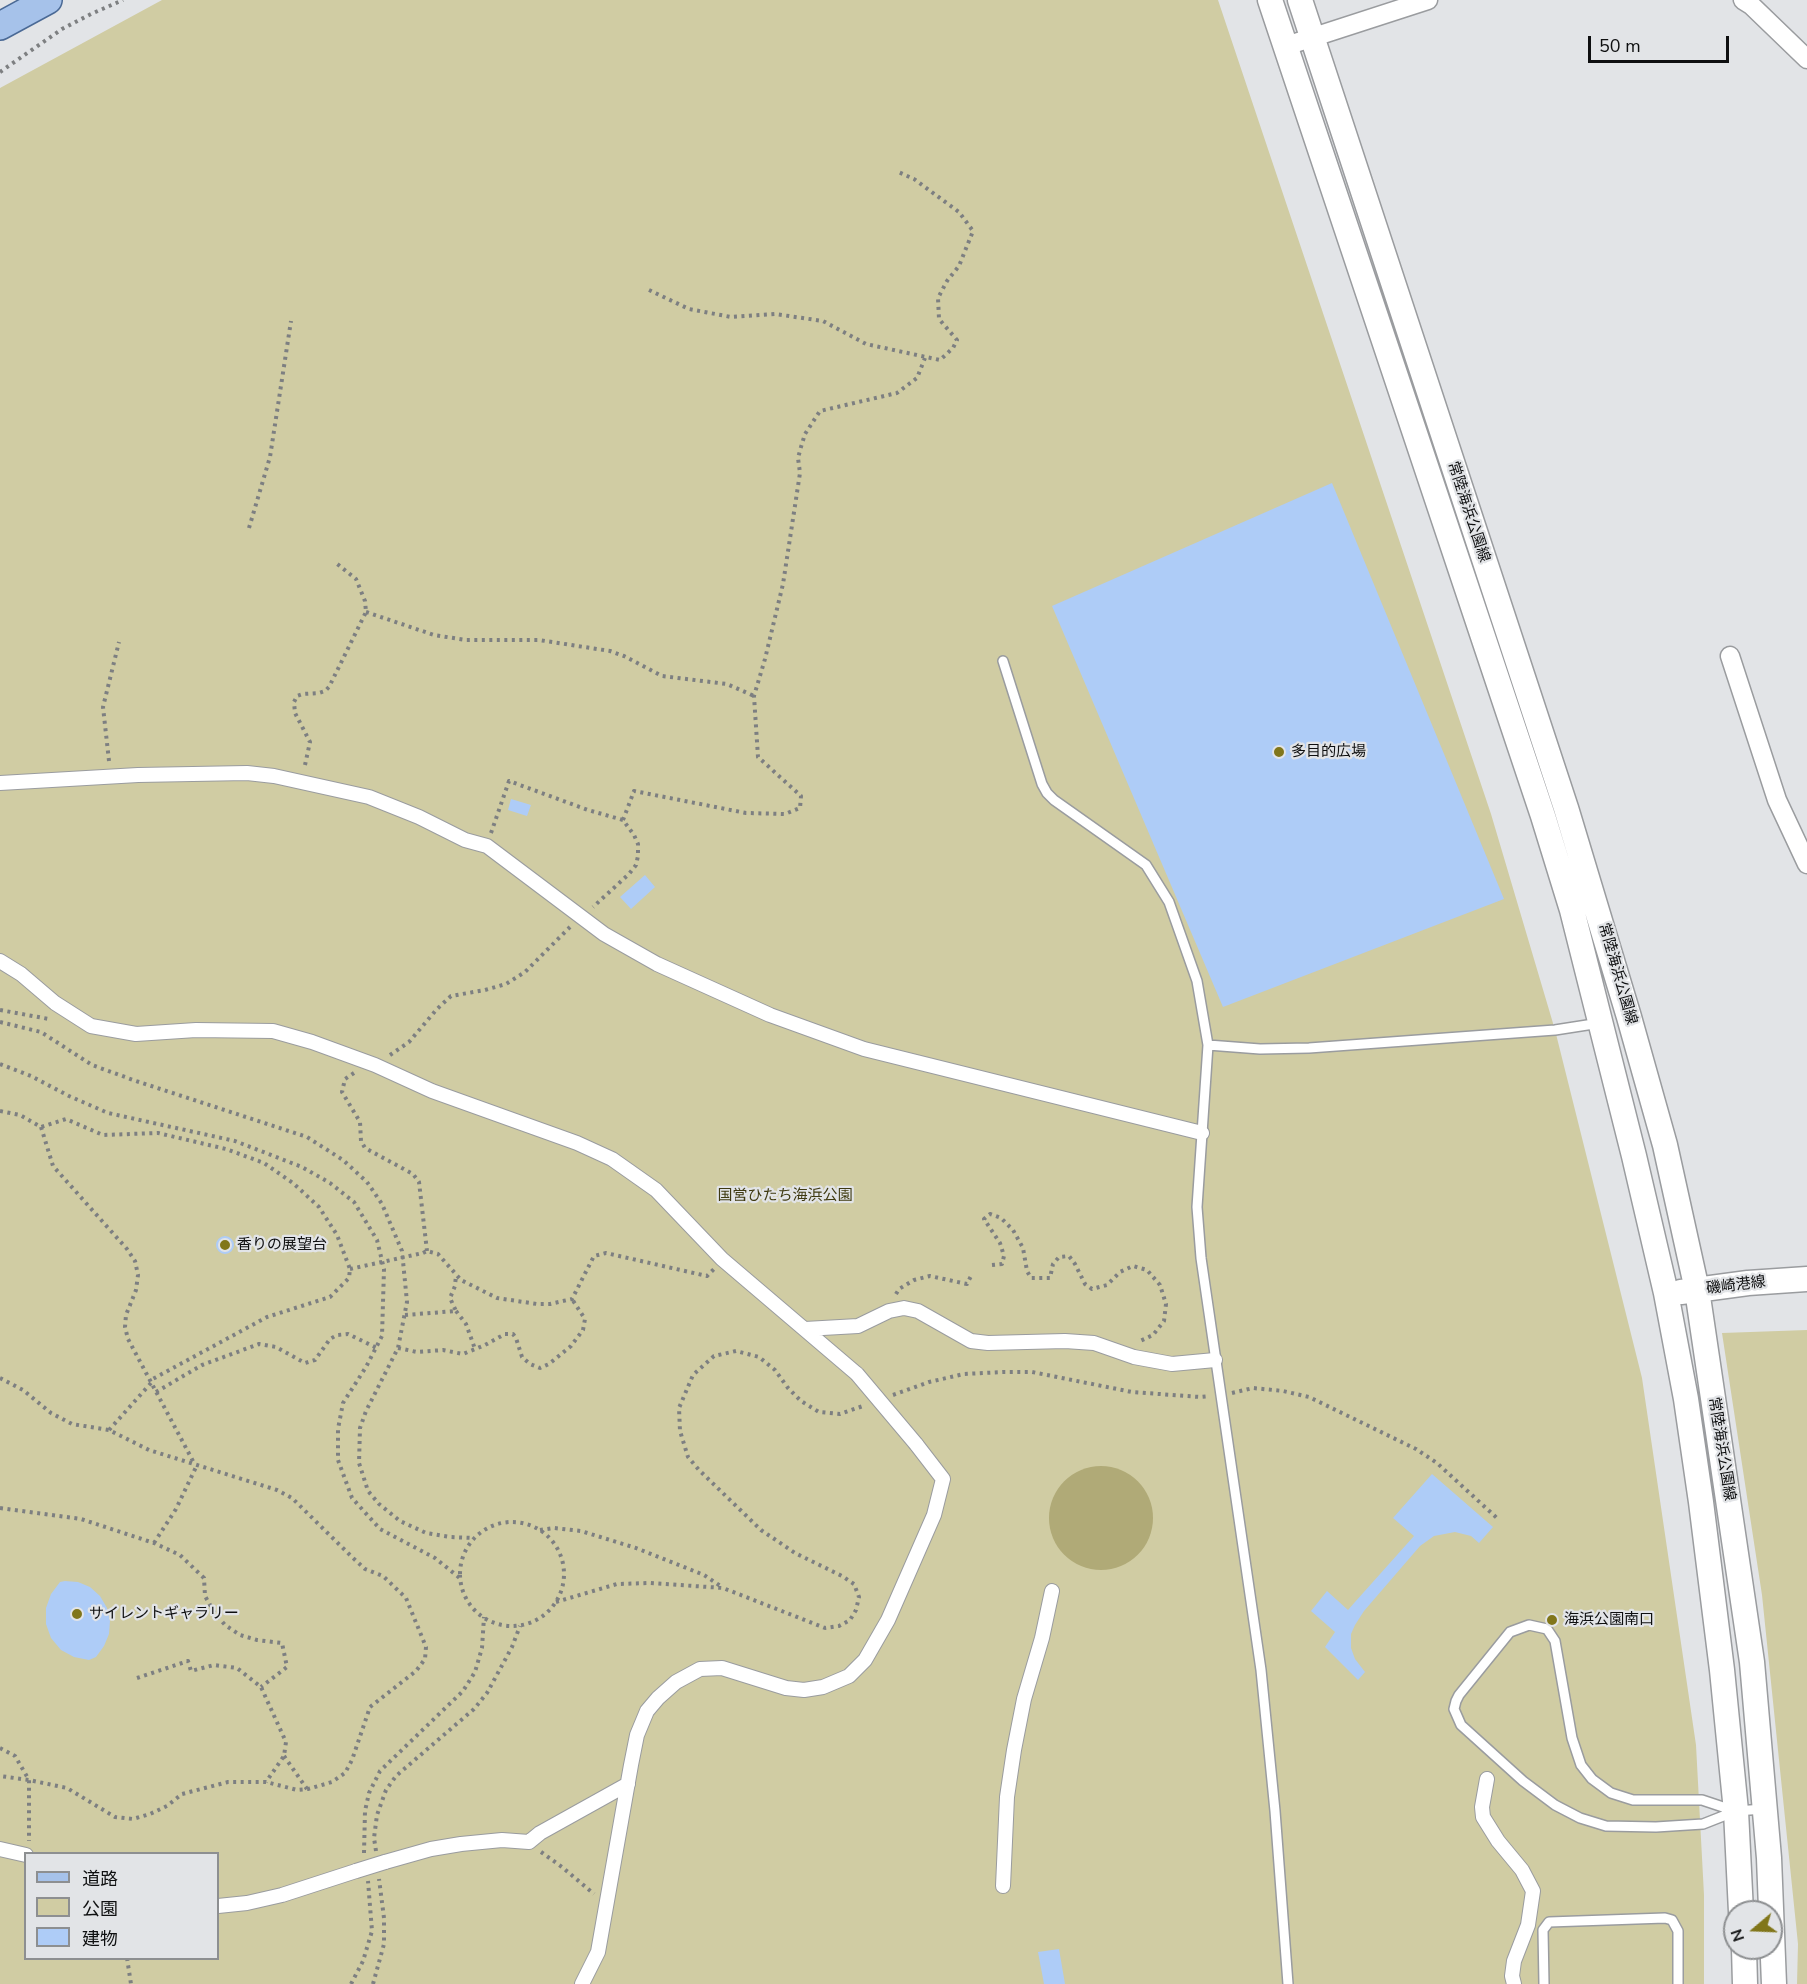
<!DOCTYPE html>
<meta charset="utf-8">
<style>
body{margin:0}
#map{position:relative;width:1807px;height:1984px;overflow:hidden;background:#e2e4e7;font-family:"Nunito Sans","Noto Sans JP",sans-serif}
canvas{display:block}
.legend{position:absolute;left:24px;top:1852px;width:195px;height:108px;box-sizing:border-box;background:#e2e4e7;border:2px solid #8d8f91;margin:0;padding:8px 10px;list-style:none;font-size:18px;color:#0e0f10}
.legend li{display:flex;align-items:center;gap:12px;height:30px}
.legend b{width:30px;border:2px solid #8d8f91}
.north{position:absolute;left:1723px;top:1900px;width:60px;height:60px;box-sizing:border-box;background:#e2e4e7;border:2px solid #8d8f91;border-radius:50%;rotate:251deg;font-size:16px;font-weight:700;line-height:24px;text-align:center;color:#0e0f10}
.north::after{content:'';display:block;margin:auto;width:21px;height:27px;background:#81761a;clip-path:polygon(50% 0,100% 100%,50% 72%,0 100%)}
.scale{position:absolute;left:1588px;top:36px;width:141px;height:27px;box-sizing:border-box;border:3px solid #0e0f10;border-top:0;padding-left:8px;font-size:18px;line-height:21px;white-space:nowrap;color:#0e0f10;-webkit-text-stroke:4px #e2e4e7;paint-order:stroke}
</style>
<div id="map">
<canvas width="1807" height="1984"></canvas>
<ul class="legend">
<li><b style="height:8px;background:#a6c2ea"></b>道路</li>
<li><b style="height:16px;background:#d0cca3"></b>公園</li>
<li><b style="height:16px;background:#aeccf7"></b>建物</li>
</ul>
<div class="north">N</div>
<div class="scale">50 m</div>
</div>
<script>
const context = document.querySelector('canvas').getContext('2d');
context.lineJoin = 'round';
function fill(path, color) { context.fillStyle = color; context.fill(path, 'evenodd'); }
const poly = rows => new Path2D(rows.map(r => 'M' + r).join(''));
function trace(path, color, width, dash) { context.strokeStyle = color; context.lineWidth = width; context.lineCap = dash ? 'butt' : 'round'; context.setLineDash(dash || []); context.stroke(path); }
function write(font, color, halo, rows, align = 'center') {
  context.font = font + ' "Nunito Sans","Noto Sans JP",sans-serif'; context.lineWidth = 4.5; context.setLineDash([]); context.textBaseline = 'middle'; context.strokeStyle = halo; context.fillStyle = color; for (const [text, x, y, turn = 0] of rows) {
    context.save(); context.translate(x, y); context.rotate((+turn || 0) * Math.PI / 180); context.textAlign = isNaN(turn) ? turn : align; if (halo) context.strokeText(text, 0, 0); context.fillText(text, 0, 0); context.restore();
  }
}
const green = poly([
 [162,0,1218,0,1491,814,1555,1030,1642,1378,1696,1745,1704,1895,1704,1984,0,1984,0,88],
 [26,1854,218,1854,218,1958,26,1958],
 [1807,1330,1807,1984,1797,1984,1798,1944,1762,1595,1722,1333]
]);
const water = poly([
 '1049 1518a52 52 0 1 1 104 0a52 52 0 1 1-104 0Z'
]);
const building = poly([
 [1332,483,1504,899,1223,1007,1052,606],
 [511,799,531,805,527,816,508,810],
 [645,875,655,887,631,909,620,897],
 '216 1245a9 9 0 1 1 18 0a9 9 0 1 1-18 0Z',
 [1432,1474,1493,1527,1479,1543,1471,1536,1455,1532,1434,1536,1420,1546,1364,1611,1355,1625,1351,1634,1351,1648,1355,1659,1365,1672,1358,1680,1325,1647,1335,1632,1311,1611,1327,1591,1348,1610,1355,1602,1414,1536,1393,1518],
 [65,1581,78,1582,90,1587,100,1596,107,1608,110,1621,109,1634,104,1646,96,1657,89,1660,74,1657,61,1650,51,1638,46,1624,46,1608,51,1594,60,1582],
 [1059,1949,1065,1984,1044,1984,1038,1952]
]);
const path = poly([
 [0,72,62,29,91,14,123,0],
 [649,290,689,309,731,317,775,314,823,321,866,344,940,360,953,348,957,340,939,319,938,298,947,281,959,266,973,231,959,212,914,179,896,171],
 [249,528,270,457,291,321],
 [366,612,434,635,466,640,539,640,610,651,624,656,662,676,727,684,754,696],
 [109,761,103,707,119,642],
 [305,765,310,742,295,713,294,702,297,696,303,694,319,693,325,691,329,687,366,612,365,601,356,579,336,563],
 [623,820,634,791,746,813,785,814,800,808,801,796,758,757,754,696,765,659,783,584,800,473,798,458,801,447,805,434,820,411,897,393,917,378,925,358],
 [491,833,509,781,588,810,623,820,634,835,638,844,638,856,636,865,629,874,593,907],
 [0,1010,49,1019],
 [0,1022,41,1032,92,1065,136,1081,307,1137,343,1160,367,1182,382,1204,402,1251,407,1302,398,1348,366,1411,360,1428,359,1463,368,1491,379,1504,400,1521,426,1533,450,1537,474,1538],
 [390,1055,409,1042,437,1009,451,996,485,990,506,984,525,972,570,927],
 [0,1064,31,1076,69,1096,108,1113,235,1141,302,1167,330,1183,354,1202,377,1240,384,1269,382,1336,366,1367,343,1403,338,1429,338,1460,352,1498,380,1529,435,1558,461,1579],
 [354,1073,345,1079,342,1092,360,1122,361,1141,365,1148,413,1174,419,1182,427,1251],
 [0,1111,20,1115,41,1127,66,1119,103,1135,158,1133,226,1149,264,1163,293,1183,319,1207,337,1235,350,1269,349,1278,330,1297,267,1317,149,1381],
 [41,1127,53,1166,127,1249,135,1261,138,1275,136,1290,126,1315,125,1327,128,1339,194,1463],
 [423,1253,427,1251,438,1254,461,1280,497,1298,537,1304,550,1304,572,1299,594,1256,606,1253,707,1276,714,1269],
 [992,1265,1002,1264,1004,1256,1000,1243,984,1219,990,1214,1001,1218,1013,1230,1023,1248,1027,1271,1031,1278,1050,1278,1053,1264,1059,1257,1069,1256,1075,1264,1085,1284,1092,1289,1107,1285,1120,1272,1133,1266,1147,1270,1160,1285,1166,1304,1164,1321,1153,1335,1140,1341],
 [896,1294,899,1289,914,1280,930,1276,967,1284,971,1276],
 [456,1311,466,1324,475,1349],
 [405,1315,456,1311,450,1298,455,1286,456,1275],
 [398,1348,417,1352,443,1350,463,1354,485,1345,505,1334,513,1334,516,1338,522,1357,530,1364,540,1368,549,1364,571,1346,583,1330,585,1319,572,1299],
 [0,1378,23,1390,51,1413,72,1424,109,1430,149,1450,277,1490,292,1498,352,1557,365,1569,383,1576,406,1598,426,1647,425,1659,416,1671,370,1707,352,1760,345,1773,332,1782,308,1789,297,1790,266,1782,228,1782,182,1794,167,1806,150,1814,133,1819,115,1817,67,1788,29,1780,0,1776],
 [156,1392,202,1365,259,1344,276,1347,305,1363,315,1360,330,1339,337,1335,348,1334,377,1348],
 [1232,1393,1253,1388,1283,1391,1309,1397,1416,1449,1437,1463,1498,1519],
 [893,1395,929,1382,964,1374,1003,1372,1032,1372,1132,1392,1200,1397,1210,1396],
 [109,1430,151,1383],
 [0,1508,81,1519,154,1543,180,1555,204,1578,205,1596,214,1612,225,1625,240,1635,257,1640,282,1643,287,1667,261,1687],
 '460 1574a52 52 0 1 1 104 0a52 52 0 1 1-104 0Z',
 [540,1530,554,1528,581,1531,636,1548,704,1575,722,1587],
 [154,1543,176,1509,197,1465],
 [556,1602,617,1584,650,1583,723,1588,825,1628,839,1626,850,1620,856,1610,859,1597,854,1584,842,1576,795,1553,761,1530,699,1470,688,1457,680,1431,679,1408,693,1375,714,1356,736,1351,759,1357,775,1370,788,1388,801,1401,819,1412,840,1414,863,1406],
 [137,1678,188,1661,191,1671,214,1665,237,1668,261,1687,286,1742,284,1756,266,1782],
 [0,1748,15,1756,29,1780,29,1841],
 [284,1756,307,1789],
 [376,1851,374,1838,377,1815,386,1790,396,1776,474,1709,487,1693,512,1647,520,1626],
 [541,1852,562,1867,594,1894],
 [364,1853,365,1811,369,1793,380,1771,463,1691,475,1672,482,1648,484,1617],
 [127,1958,131,1984],
 [351,1984,363,1961,372,1931,368,1881],
 [373,1984,384,1944,384,1918,379,1879]
]);
const service = poly([
 [1003,661,1042,784,1047,793,1054,800,1146,865,1169,902,1197,981,1208,1045,1197,1207,1201,1258,1261,1670,1275,1811,1288,1984],
 [1208,1045,1260,1049,1309,1048,1555,1030,1600,1023],
 [1735,1811,1702,1800,1633,1800,1611,1793,1592,1779,1581,1765,1572,1738,1555,1641,1547,1629,1529,1625,1510,1632,1459,1695,1456,1701,1454,1709,1461,1725,1523,1781,1555,1805,1580,1818,1606,1826,1656,1827,1703,1824,1736,1811,1764,1809],
 [1544,1984,1543,1930,1549,1922,1665,1918,1672,1920,1678,1931,1678,1984]
]);
const pedestrian = poly([
 [0,783,138,775,247,773,274,776,369,797,419,817,465,840,487,846,604,934,657,964,770,1015,864,1049,1202,1133],
 [0,961,21,974,55,1003,91,1026,136,1034,196,1030,273,1031,312,1042,375,1065,432,1091,577,1143,612,1159,656,1190,722,1259,857,1374],
 [805,1329,858,1326,889,1311,904,1308,918,1311,971,1341,988,1343,1065,1341,1094,1343,1134,1357,1172,1364,1215,1360],
 [1487,1779,1482,1807,1483,1817,1498,1841,1522,1870,1533,1891,1528,1925,1514,1961,1512,1976,1514,1984],
 [0,1849,26,1855],
 [385,1862,431,1849,461,1844,502,1840,529,1842,540,1833,628,1784],
 [1003,1886,1007,1797,1014,1750,1024,1699,1042,1638,1052,1591],
 [218,1906,247,1903,282,1895,356,1871],
 [582,1984,598,1952,631,1765,637,1735,647,1711,658,1698,676,1682,700,1669,722,1668,786,1688,804,1690,823,1687,849,1676,865,1660,888,1620,934,1515,943,1479,916,1444]
]);
const minor = poly([
 [1743,0,1751,5,1807,59],
 [1286,46,1428,0],
 [1730,656,1777,800,1807,864]
]);
const secondary = poly([
 [1270,0,1543,816,1572,910,1634,1156,1666,1293,1686,1399,1701,1502,1722,1670,1736,1811,1741,1912],
 [1300,0,1566,808,1629,1017,1665,1145,1697,1290,1752,1662,1769,1858,1774,1984],
 [1681,1292,1748,1283,1807,1279],
 [1744,1948,1745,1984]
]);
const primary = poly([
 [0,26,48,0]
]);
const pathBridge = poly([
 [350,1269,423,1253]
]);
const pedestrianBridge = poly([
 [857,1374,916,1444],
 [356,1871,385,1862]
]);
const markers = [
 [1279,752,6,"#81761a"],
 [225,1245,6,"#81761a"],
 [77,1614,6,"#81761a"],
 [1552,1620,6,"#81761a"]
];
const streetNames = [
 ["常陸海浜公園線",1468,512,72],
 ["常陸海浜公園線",1617,974,74],
 ["磯崎港線",1736,1286,-7],
 ["常陸海浜公園線",1721,1449,81]
];
const poiNames = [
 ["多目的広場",1291,752],
 ["香りの展望台",237,1245],
 ["サイレントギャラリー",89,1614],
 ["海浜公園南口",1564,1620]
];
const parkNames = [
 ["国営ひたち海浜公園",785,1196]
];
fill(green, '#d0cca3');
fill(water, '#b0aa77');
fill(building, '#aeccf7');
trace(service, '#9a9c9f', 12);
trace(pedestrian, '#9a9c9f', 16);
trace(minor, '#9a9c9f', 21);
trace(secondary, '#9a9c9f', 27);
trace(primary, '#4a6995', 30);
trace(path, '#7d7f81', 4, [3, 4.5]);
trace(service, '#fff', 9);
trace(pedestrian, '#fff', 14);
trace(minor, '#fff', 18);
trace(secondary, '#fff', 24);
trace(primary, '#a6c2ea', 27);
trace(pedestrianBridge, '#9a9c9f', 16, []);
trace(pathBridge, '#7d7f81', 4, [3, 4.5]);
trace(pedestrianBridge, '#fff', 14);
for (const [x, y, r, color] of markers) { const dot = new Path2D(); dot.arc(x, y, r, 0, 2 * Math.PI); context.fillStyle = color; context.fill(dot); trace(dot, '#e2e4e7', 2); }
write('15px', '#0e0f10', '#e2e4e7', streetNames);
write('15px', '#0e0f10', '#e2e4e7', poiNames, 'left');
write('15px', '#3f3a11', '#e2e4e7', parkNames);
</script>
